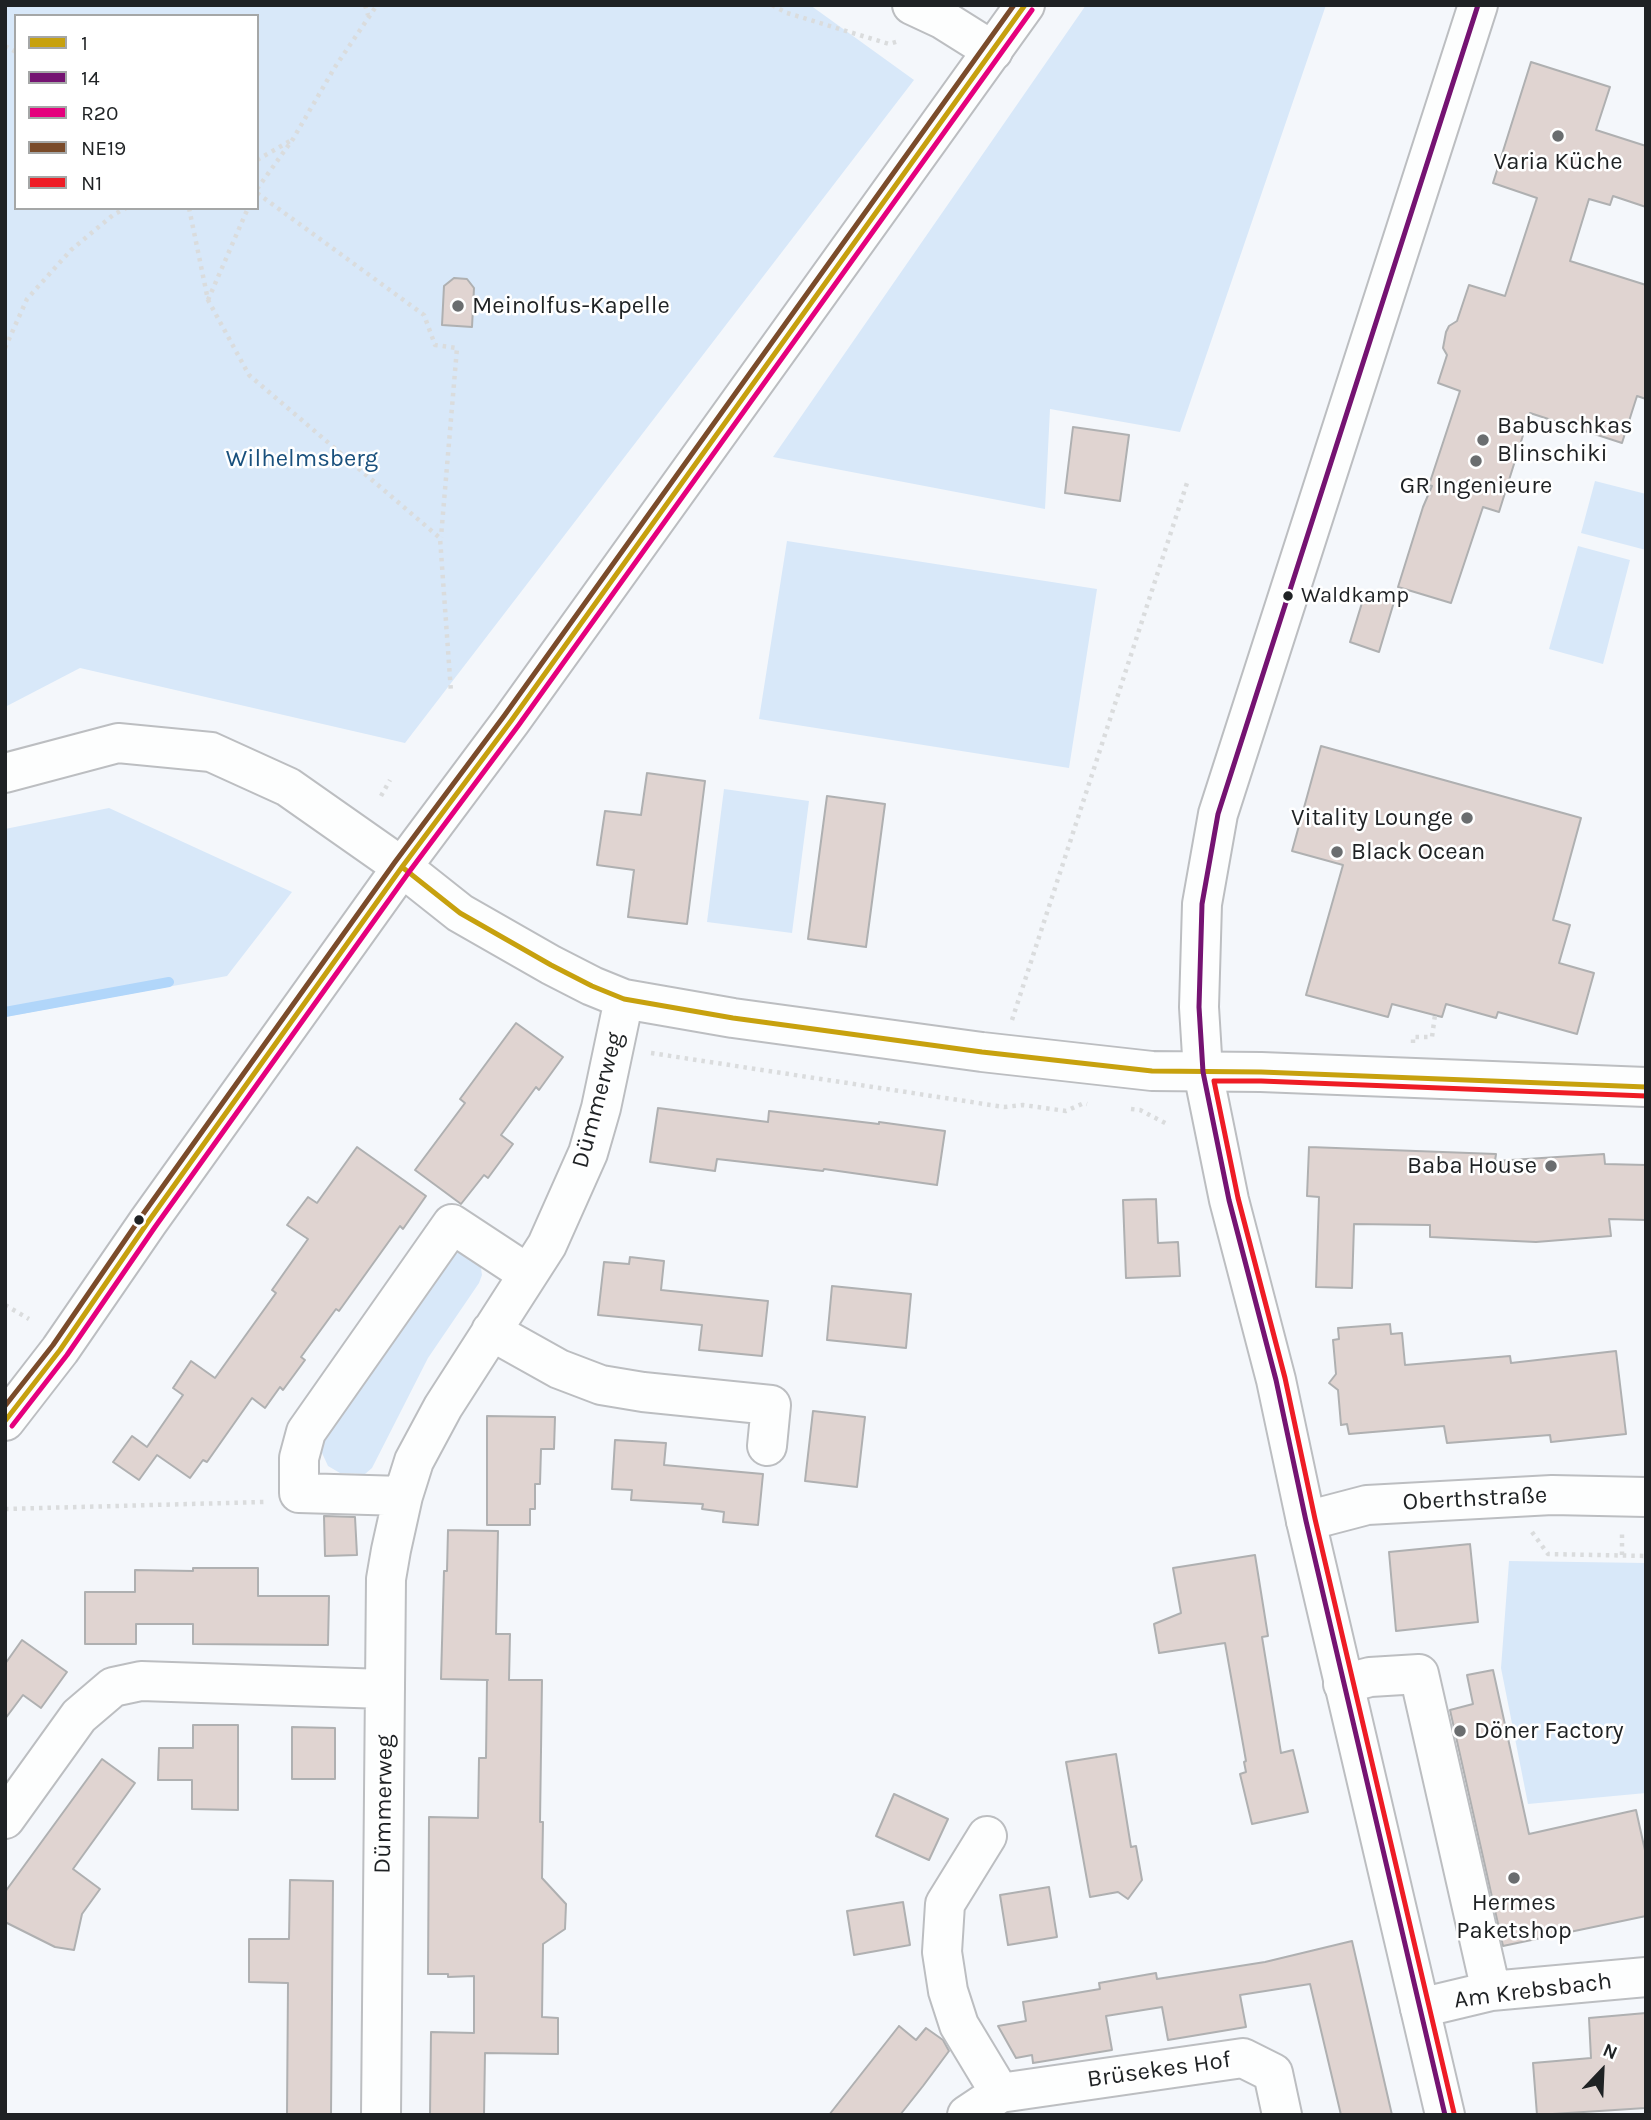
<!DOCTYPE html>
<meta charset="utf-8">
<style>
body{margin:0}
#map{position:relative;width:1651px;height:2120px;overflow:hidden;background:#f4f7fb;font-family:Karla,sans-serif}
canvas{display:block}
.frame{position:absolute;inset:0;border:7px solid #1f2224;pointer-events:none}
.legend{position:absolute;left:14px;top:14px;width:245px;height:196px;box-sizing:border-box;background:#fff;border:2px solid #a5a7a7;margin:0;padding:9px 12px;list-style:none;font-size:21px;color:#1f2224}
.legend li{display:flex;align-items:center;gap:14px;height:35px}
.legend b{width:35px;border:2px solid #a5a7a7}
.north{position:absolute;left:1567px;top:2036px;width:70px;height:70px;-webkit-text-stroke:5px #fff;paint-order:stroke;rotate:23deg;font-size:19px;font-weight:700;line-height:28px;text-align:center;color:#1f2224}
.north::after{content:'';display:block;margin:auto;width:24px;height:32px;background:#1f2224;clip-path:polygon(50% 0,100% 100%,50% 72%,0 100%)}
</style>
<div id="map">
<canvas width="1651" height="2120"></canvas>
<div class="frame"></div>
<ul class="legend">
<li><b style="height:9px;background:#c7a10e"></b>1</li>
<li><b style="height:9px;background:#751372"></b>14</li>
<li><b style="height:9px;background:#e5007d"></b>R20</li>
<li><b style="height:9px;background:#7a4b2a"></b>NE19</li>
<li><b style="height:9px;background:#ee1c25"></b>N1</li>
</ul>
<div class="north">N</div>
</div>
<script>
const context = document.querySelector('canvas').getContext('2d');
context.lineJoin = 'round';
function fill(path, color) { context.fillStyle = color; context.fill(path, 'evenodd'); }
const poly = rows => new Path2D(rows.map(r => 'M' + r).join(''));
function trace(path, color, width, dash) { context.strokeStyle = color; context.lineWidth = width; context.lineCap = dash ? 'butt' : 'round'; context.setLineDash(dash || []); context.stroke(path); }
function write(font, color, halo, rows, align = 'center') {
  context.font = font + ' Karla,sans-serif'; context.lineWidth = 5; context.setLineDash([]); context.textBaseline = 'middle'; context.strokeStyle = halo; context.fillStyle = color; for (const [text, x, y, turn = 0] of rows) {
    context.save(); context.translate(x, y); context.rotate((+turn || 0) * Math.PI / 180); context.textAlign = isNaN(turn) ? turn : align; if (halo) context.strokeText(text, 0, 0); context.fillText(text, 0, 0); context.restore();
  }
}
const green = poly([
 [5,5,810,5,914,80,405,743,80,668,5,707],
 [16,16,257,16,257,208,16,208],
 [1086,5,1326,5,1180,432,1050,409,1045,509,773,457],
 [1595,481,1646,494,1646,550,1581,533],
 [787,541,1097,589,1069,768,759,719],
 [1578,546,1630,560,1603,664,1549,649],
 [724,789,809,801,792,933,707,922],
 [109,808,292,892,227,976,5,1017,5,829],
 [460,1252,480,1262,482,1275,479,1283,428,1358,372,1468,365,1474,340,1473,328,1466,322,1453,320,1444,453,1255],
 [1509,1561,1646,1563,1646,1793,1528,1804,1501,1668]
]);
const stream = poly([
 [5,1012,169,982]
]);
const building = poly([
 [1531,62,1610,87,1596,130,1646,146,1646,207,1613,196,1610,205,1589,199,1570,261,1646,285,1646,399,1637,396,1622,443,1530,413,1499,512,1483,507,1451,603,1398,587,1423,507,1432,486,1429,485,1460,391,1438,383,1447,355,1443,348,1446,332,1449,326,1457,321,1469,285,1505,296,1537,198,1493,183,1531,62],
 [454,278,467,279,474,288,472,327,442,325,444,286,454,278],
 [1073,427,1129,435,1120,501,1065,493,1073,427],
 [1365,593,1394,602,1379,652,1350,642,1365,593],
 [1321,746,1581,818,1553,920,1570,925,1559,963,1594,973,1577,1034,1498,1012,1496,1018,1446,1004,1442,1017,1392,1004,1388,1017,1306,995,1343,865,1292,851,1321,746],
 [647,773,705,781,687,924,628,917,634,870,597,865,605,811,641,815,647,773],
 [827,796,885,804,866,947,808,939,827,796],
 [516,1023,563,1057,539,1090,536,1087,501,1135,513,1144,488,1178,484,1175,461,1204,415,1170,465,1103,460,1099,516,1023],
 [658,1108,768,1122,769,1111,879,1124,879,1122,945,1131,937,1185,824,1169,823,1171,717,1159,715,1171,650,1162,658,1108],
 [357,1147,426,1196,403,1229,400,1226,339,1311,336,1309,301,1357,305,1360,283,1390,280,1387,265,1408,252,1398,207,1462,203,1460,190,1478,157,1455,139,1480,113,1462,132,1436,147,1447,183,1395,173,1388,191,1361,215,1378,276,1293,272,1290,308,1239,287,1225,308,1197,317,1203,357,1147],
 [1309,1147,1496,1154,1495,1161,1604,1154,1605,1164,1646,1165,1646,1220,1609,1219,1611,1236,1536,1242,1430,1237,1430,1225,1354,1224,1352,1288,1316,1287,1319,1197,1307,1196,1309,1147],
 [1156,1199,1158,1243,1178,1242,1180,1276,1126,1278,1123,1200,1156,1199],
 [630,1257,664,1261,661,1290,768,1301,762,1356,699,1350,702,1325,598,1315,604,1262,629,1264,630,1257],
 [832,1286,911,1294,906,1348,827,1340,832,1286],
 [1390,1324,1391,1334,1402,1333,1405,1365,1510,1356,1511,1363,1616,1351,1626,1434,1551,1442,1550,1435,1447,1443,1444,1426,1349,1434,1347,1424,1341,1425,1338,1390,1329,1383,1336,1374,1333,1340,1339,1339,1338,1328,1390,1324],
 [813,1411,865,1417,857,1487,805,1481,813,1411],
 [487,1416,555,1417,554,1449,541,1449,540,1484,535,1484,535,1509,530,1509,530,1525,487,1525,487,1416],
 [615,1440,666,1443,664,1465,763,1474,758,1525,723,1522,724,1512,702,1509,703,1504,631,1500,632,1490,612,1489,615,1440],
 [324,1516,355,1517,357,1555,325,1556,324,1516],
 [448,1530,498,1531,496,1634,510,1634,509,1680,542,1680,540,1822,543,1822,542,1878,566,1904,565,1929,543,1944,542,2017,558,2018,558,2054,485,2053,484,2115,430,2115,431,2032,474,2033,474,1976,448,1977,448,1974,428,1974,429,1817,478,1818,479,1758,486,1758,487,1680,488,1680,441,1679,444,1571,447,1571,448,1530],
 [1470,1544,1478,1622,1396,1631,1389,1552,1470,1544],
 [1255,1555,1268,1636,1262,1637,1281,1753,1293,1750,1308,1812,1252,1824,1240,1774,1246,1772,1244,1762,1246,1761,1225,1643,1159,1653,1154,1624,1181,1613,1173,1568,1255,1555],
 [193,1568,258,1568,258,1596,329,1596,328,1645,193,1644,193,1624,136,1624,136,1644,85,1644,85,1592,135,1592,135,1570,193,1571,193,1568],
 [22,1640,67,1672,41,1708,23,1695,5,1719,5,1664,22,1640],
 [1493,1670,1529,1834,1636,1810,1646,1855,1646,1916,1503,1946,1450,1710,1473,1704,1467,1675,1493,1670],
 [193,1725,238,1725,238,1810,192,1809,192,1780,158,1780,159,1748,193,1748,193,1725],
 [292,1727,335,1728,335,1779,292,1779,292,1727],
 [1116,1754,1131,1847,1136,1846,1142,1880,1128,1899,1118,1892,1090,1897,1066,1762,1116,1754],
 [102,1759,135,1783,73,1869,100,1889,82,1914,74,1950,55,1947,5,1922,5,1892,102,1759],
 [894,1794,948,1819,929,1860,876,1836,894,1794],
 [290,1880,333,1881,331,2115,287,2115,288,1983,249,1982,249,1939,289,1939,290,1880],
 [1049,1887,1057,1937,1008,1945,1000,1895,1049,1887],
 [903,1902,910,1945,854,1955,847,1911,903,1902],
 [1352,1941,1392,2115,1341,2115,1310,1984,1240,1995,1246,2027,1168,2040,1162,2007,1106,2016,1112,2050,1033,2063,1032,2055,1016,2058,998,2026,1026,2021,1023,2002,1100,1989,1099,1983,1156,1973,1157,1979,1265,1962,1352,1941],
 [1646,2013,1646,2108,1537,2115,1533,2063,1591,2058,1589,2018,1646,2013],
 [899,2026,916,2040,926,2028,943,2040,949,2051,923,2086,900,2115,829,2115,899,2026]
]);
const path = poly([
 [365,5,368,15],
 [772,5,787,13,889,44,899,41],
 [5,46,16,52],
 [257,160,290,141],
 [257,189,293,139,335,67,377,5],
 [257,193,424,315,435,345,457,348,441,537],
 [189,208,208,300,249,375,440,538,451,692],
 [208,300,248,208],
 [5,348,27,299,71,250,113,215,126,208],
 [381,796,390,780],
 [1012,1020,1187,483],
 [1413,1043,1413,1037,1432,1037,1435,1015],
 [651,1053,1004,1107,1023,1105,1066,1111,1084,1103,1087,1104],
 [1131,1109,1140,1110,1167,1124],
 [5,1305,29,1319],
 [5,1509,264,1502],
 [1532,1532,1548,1554,1646,1556],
 [1622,1555,1622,1531]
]);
const minor = poly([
 [912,5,942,19,993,51],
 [5,773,118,743,211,752,288,787,402,867,460,913,551,965,592,986,624,999,733,1018,982,1052,1152,1071,1261,1072,1646,1087],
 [491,1331,559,1369,601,1385,643,1392,771,1405,767,1446],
 [403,1496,299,1493,299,1458,306,1432,452,1224,528,1274],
 [1306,1521,1367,1505,1552,1495,1646,1497],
 [1343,1684,1370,1677,1419,1674,1491,1991],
 [5,1819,79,1716,113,1687,141,1681,385,1689],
 [987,1836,945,1904,942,1952,948,1991,959,2025,1000,2093],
 [1420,2008,1491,1991,1646,1977],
 [381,2115,386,1579,391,1550,403,1496,414,1461,443,1407,547,1245,588,1153,601,1108,624,999],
 [967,2115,1000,2093,1243,2058,1273,2073,1282,2115]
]);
const major = poly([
 [5,1421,60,1350,148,1222,402,867,511,721,1025,5],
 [1445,2115,1306,1521,1276,1380,1229,1200,1203,1072,1199,1007,1202,904,1218,814,1478,5]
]);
const bus1 = poly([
 [402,867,460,913,551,965,592,986,624,999,733,1018,982,1052,1152,1071,1261,1072,1646,1087],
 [5,1421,60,1350,148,1222,402,867,511,721,1025,5]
]);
const bus2 = poly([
 [1445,2115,1306,1521,1276,1380,1229,1200,1203,1072,1199,1007,1202,904,1218,814,1478,5]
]);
const bus3 = poly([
 [12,1426,67,1355,155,1227,409,872,518,726,1032,10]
]);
const bus4 = poly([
 [5,1406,53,1345,141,1217,395,862,504,716,1014,5]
]);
const bus5 = poly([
 [1454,2113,1315,1519,1285,1378,1238,1198,1214,1081,1261,1081,1646,1096]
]);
const markers = [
 [1558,136,7,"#6a6d6f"],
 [458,306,7,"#6a6d6f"],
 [1483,440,7,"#6a6d6f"],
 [1476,461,7,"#6a6d6f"],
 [1288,596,6,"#1f2224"],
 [1467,818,7,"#6a6d6f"],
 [1337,852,7,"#6a6d6f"],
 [1551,1166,7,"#6a6d6f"],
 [139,1220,6,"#1f2224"],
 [1460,1731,7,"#6a6d6f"],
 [1514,1878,7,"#6a6d6f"]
];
const busNames = [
 ["Waldkamp",1301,596]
];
const poiNames = [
 ["Varia Küche",1558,162,"center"],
 ["Meinolfus-Kapelle",472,306],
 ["Babuschkas",1497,426],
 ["Blinschiki",1497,454],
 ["GR Ingenieure",1476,486,"center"],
 ["Vitality Lounge",1453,818,"right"],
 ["Black Ocean",1351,852],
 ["Baba House",1537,1166,"right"],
 ["Döner Factory",1474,1731],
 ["Hermes",1514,1903,"center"],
 ["Paketshop",1514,1931,"center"]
];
const parkNames = [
 ["Wilhelmsberg",302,459]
];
const streetNames = [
 ["Dümmerweg",598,1100,-75],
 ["Oberthstraße",1475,1499,-3],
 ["Dümmerweg",384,1804,-89],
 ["Am Krebsbach",1533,1991,-7],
 ["Brüsekes Hof",1159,2070,-8]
];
fill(green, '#d8e8f9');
trace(stream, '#b1d6fa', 10);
fill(building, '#e0d4d1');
trace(building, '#afb0b1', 2);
trace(minor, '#bcbec1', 42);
trace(major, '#bcbec1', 42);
trace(path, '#dadcdd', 4.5, [3.5, 5]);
trace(minor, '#fdfefe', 38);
trace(major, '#fdfefe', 38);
trace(bus1, '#c7a10e', 5);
trace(bus2, '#751372', 5);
trace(bus3, '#e5007d', 5);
trace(bus4, '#7a4b2a', 5);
trace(bus5, '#ee1c25', 5);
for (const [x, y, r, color] of markers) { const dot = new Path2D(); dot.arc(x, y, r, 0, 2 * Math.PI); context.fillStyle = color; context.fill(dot); trace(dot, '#fff', 2.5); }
write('22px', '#1f2224', '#fff', busNames, 'left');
write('24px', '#1f2224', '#fff', poiNames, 'left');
write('24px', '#19507d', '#fff', parkNames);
write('24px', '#1f2224', '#fff', streetNames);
</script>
